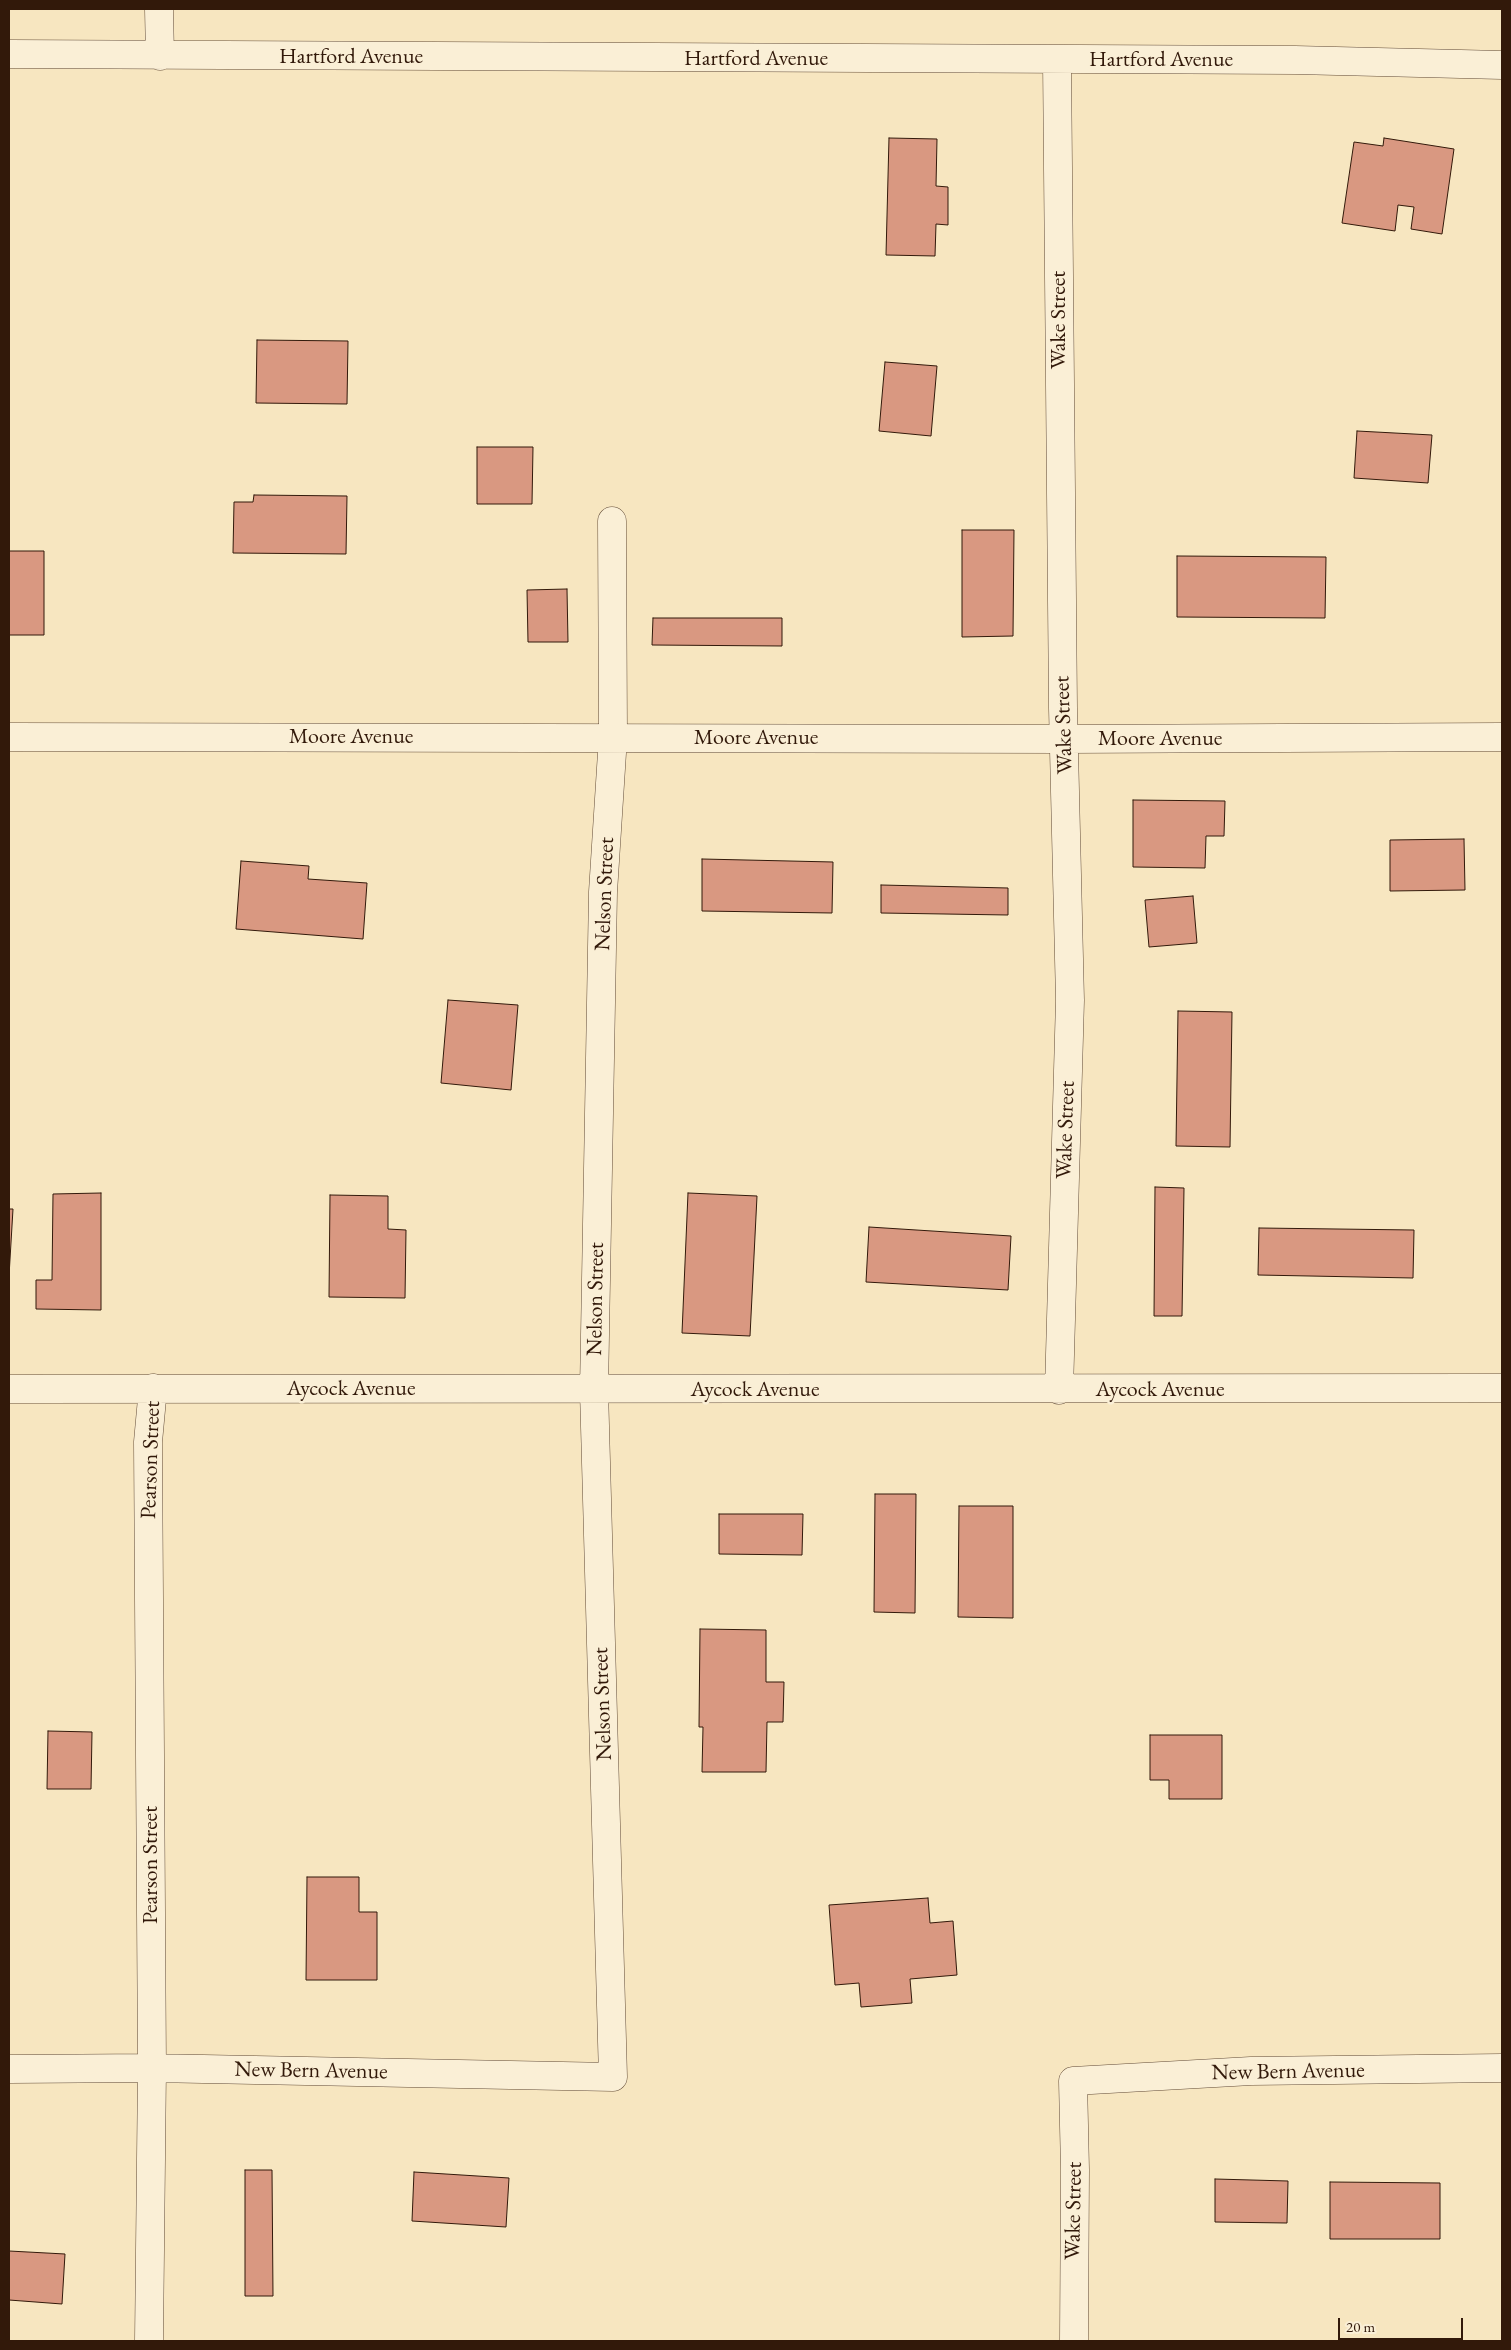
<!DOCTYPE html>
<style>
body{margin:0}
#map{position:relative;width:1511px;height:2350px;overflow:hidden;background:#f7e6c0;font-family:"EB Garamond",serif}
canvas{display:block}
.frame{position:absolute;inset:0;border:10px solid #32190a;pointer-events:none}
.scale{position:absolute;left:1338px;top:2318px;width:125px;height:22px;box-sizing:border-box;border:2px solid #32190a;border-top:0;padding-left:6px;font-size:15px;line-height:18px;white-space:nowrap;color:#32190a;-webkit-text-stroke:4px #faefd6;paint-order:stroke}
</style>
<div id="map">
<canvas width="1511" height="2350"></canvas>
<div class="frame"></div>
<div class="scale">20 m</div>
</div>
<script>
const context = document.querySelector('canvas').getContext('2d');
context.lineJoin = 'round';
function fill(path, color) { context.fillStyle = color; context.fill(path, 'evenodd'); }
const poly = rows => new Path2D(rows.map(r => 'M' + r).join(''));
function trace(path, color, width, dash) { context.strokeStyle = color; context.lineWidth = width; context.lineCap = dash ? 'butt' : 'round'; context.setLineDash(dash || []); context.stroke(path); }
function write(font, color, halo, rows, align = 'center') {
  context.font = font + ' "EB Garamond",serif'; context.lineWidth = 5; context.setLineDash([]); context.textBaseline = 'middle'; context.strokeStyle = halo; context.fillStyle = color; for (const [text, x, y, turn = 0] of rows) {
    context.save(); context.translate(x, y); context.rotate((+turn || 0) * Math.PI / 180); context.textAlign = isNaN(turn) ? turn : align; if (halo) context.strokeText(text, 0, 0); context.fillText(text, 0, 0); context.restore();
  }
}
const building = poly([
 [889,138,937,139,936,186,948,187,948,225,936,224,935,256,886,255,889,138],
 [1384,138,1454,149,1442,234,1411,229,1414,207,1398,205,1395,231,1342,223,1354,142,1383,146,1384,138],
 [257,340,348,341,347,404,256,403,257,340],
 [885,362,937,366,931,436,879,431,885,362],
 [1357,431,1432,435,1428,483,1354,478,1357,431],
 [477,447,533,447,532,504,477,504,477,447],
 [254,495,347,496,346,554,233,553,234,502,253,502,254,495],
 [962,530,1014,530,1013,636,962,637,962,530],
 [9,551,44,551,44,635,9,635,9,551],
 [1177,556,1326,557,1325,618,1177,617,1177,556],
 [567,589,568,642,528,642,527,590,567,589],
 [653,618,782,618,782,646,652,645,653,618],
 [1133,800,1225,801,1224,836,1206,836,1205,868,1133,867,1133,800],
 [1464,839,1465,890,1390,891,1390,840,1464,839],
 [702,859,833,862,832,913,702,911,702,859],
 [241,861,309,866,308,879,367,883,363,939,236,929,241,861],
 [881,885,1008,888,1008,915,881,913,881,885],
 [1193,896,1197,943,1149,947,1145,900,1193,896],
 [448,1000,518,1005,511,1090,441,1083,448,1000],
 [1178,1011,1232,1012,1230,1147,1176,1146,1178,1011],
 [1155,1187,1184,1188,1182,1316,1154,1316,1155,1187],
 [101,1193,101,1310,36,1309,36,1280,52,1280,53,1194,101,1193],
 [688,1193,757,1196,750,1336,682,1333,688,1193],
 [330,1195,388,1196,388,1229,406,1230,405,1298,329,1297,330,1195],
 [9,1209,13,1209,9,1276,9,1209],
 [869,1227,1011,1236,1008,1290,866,1282,869,1227],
 [1259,1228,1414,1230,1413,1278,1258,1275,1259,1228],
 [875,1494,916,1494,915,1613,874,1612,875,1494],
 [959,1506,1013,1506,1013,1618,958,1617,959,1506],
 [719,1514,803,1514,802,1555,719,1554,719,1514],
 [700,1629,766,1630,766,1682,784,1682,783,1722,767,1722,766,1772,702,1772,703,1727,699,1727,700,1629],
 [48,1731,92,1732,91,1789,47,1789,48,1731],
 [1150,1735,1222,1735,1222,1799,1169,1799,1169,1780,1150,1780,1150,1735],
 [307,1877,359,1877,359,1912,377,1912,377,1980,306,1980,307,1877],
 [928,1898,930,1923,953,1921,957,1975,910,1979,912,2003,861,2007,859,1983,835,1985,829,1905,928,1898],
 [245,2170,272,2170,273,2296,245,2296,245,2170],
 [414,2172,509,2178,506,2227,412,2221,414,2172],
 [1215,2179,1288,2181,1287,2223,1215,2222,1215,2179],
 [1330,2182,1440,2183,1440,2239,1330,2239,1330,2182],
 [9,2251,65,2254,62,2304,9,2300,9,2251]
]);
const minor = poly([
 [159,9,160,56],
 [9,54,1295,60,1502,65],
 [1057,60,1063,708,1070,1000,1059,1390],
 [9,737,1065,739,1502,737],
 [9,1389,1502,1388],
 [9,2069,152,2068,613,2077,594,1390,603,892,613,737,612,521],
 [149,2341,152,2068,148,1442,153,1388],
 [1074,2341,1075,2170,1073,2081,1251,2071,1502,2068]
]);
const streetNames = [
 ["Hartford Avenue",351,57],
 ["Hartford Avenue",756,59],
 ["Hartford Avenue",1161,60],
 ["Wake Street",1059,320,-90],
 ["Wake Street",1064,725,-92],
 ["Moore Avenue",351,737],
 ["Moore Avenue",756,738],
 ["Moore Avenue",1160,739],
 ["Nelson Street",605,894,-88],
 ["Wake Street",1066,1130,-88],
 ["Nelson Street",596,1299,-89],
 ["Aycock Avenue",351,1389],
 ["Aycock Avenue",755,1390],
 ["Aycock Avenue",1160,1390],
 ["Pearson Street",151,1460,-88],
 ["Nelson Street",603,1704,-92],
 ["Pearson Street",151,1865,-90],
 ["New Bern Avenue",311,2071,1],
 ["New Bern Avenue",1288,2072,-1],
 ["Wake Street",1074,2211,-89]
];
fill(building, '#d99881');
trace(building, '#32190a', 1);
trace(minor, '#634c38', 29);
trace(minor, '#faefd6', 28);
write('22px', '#32190a', '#faefd6', streetNames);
</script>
